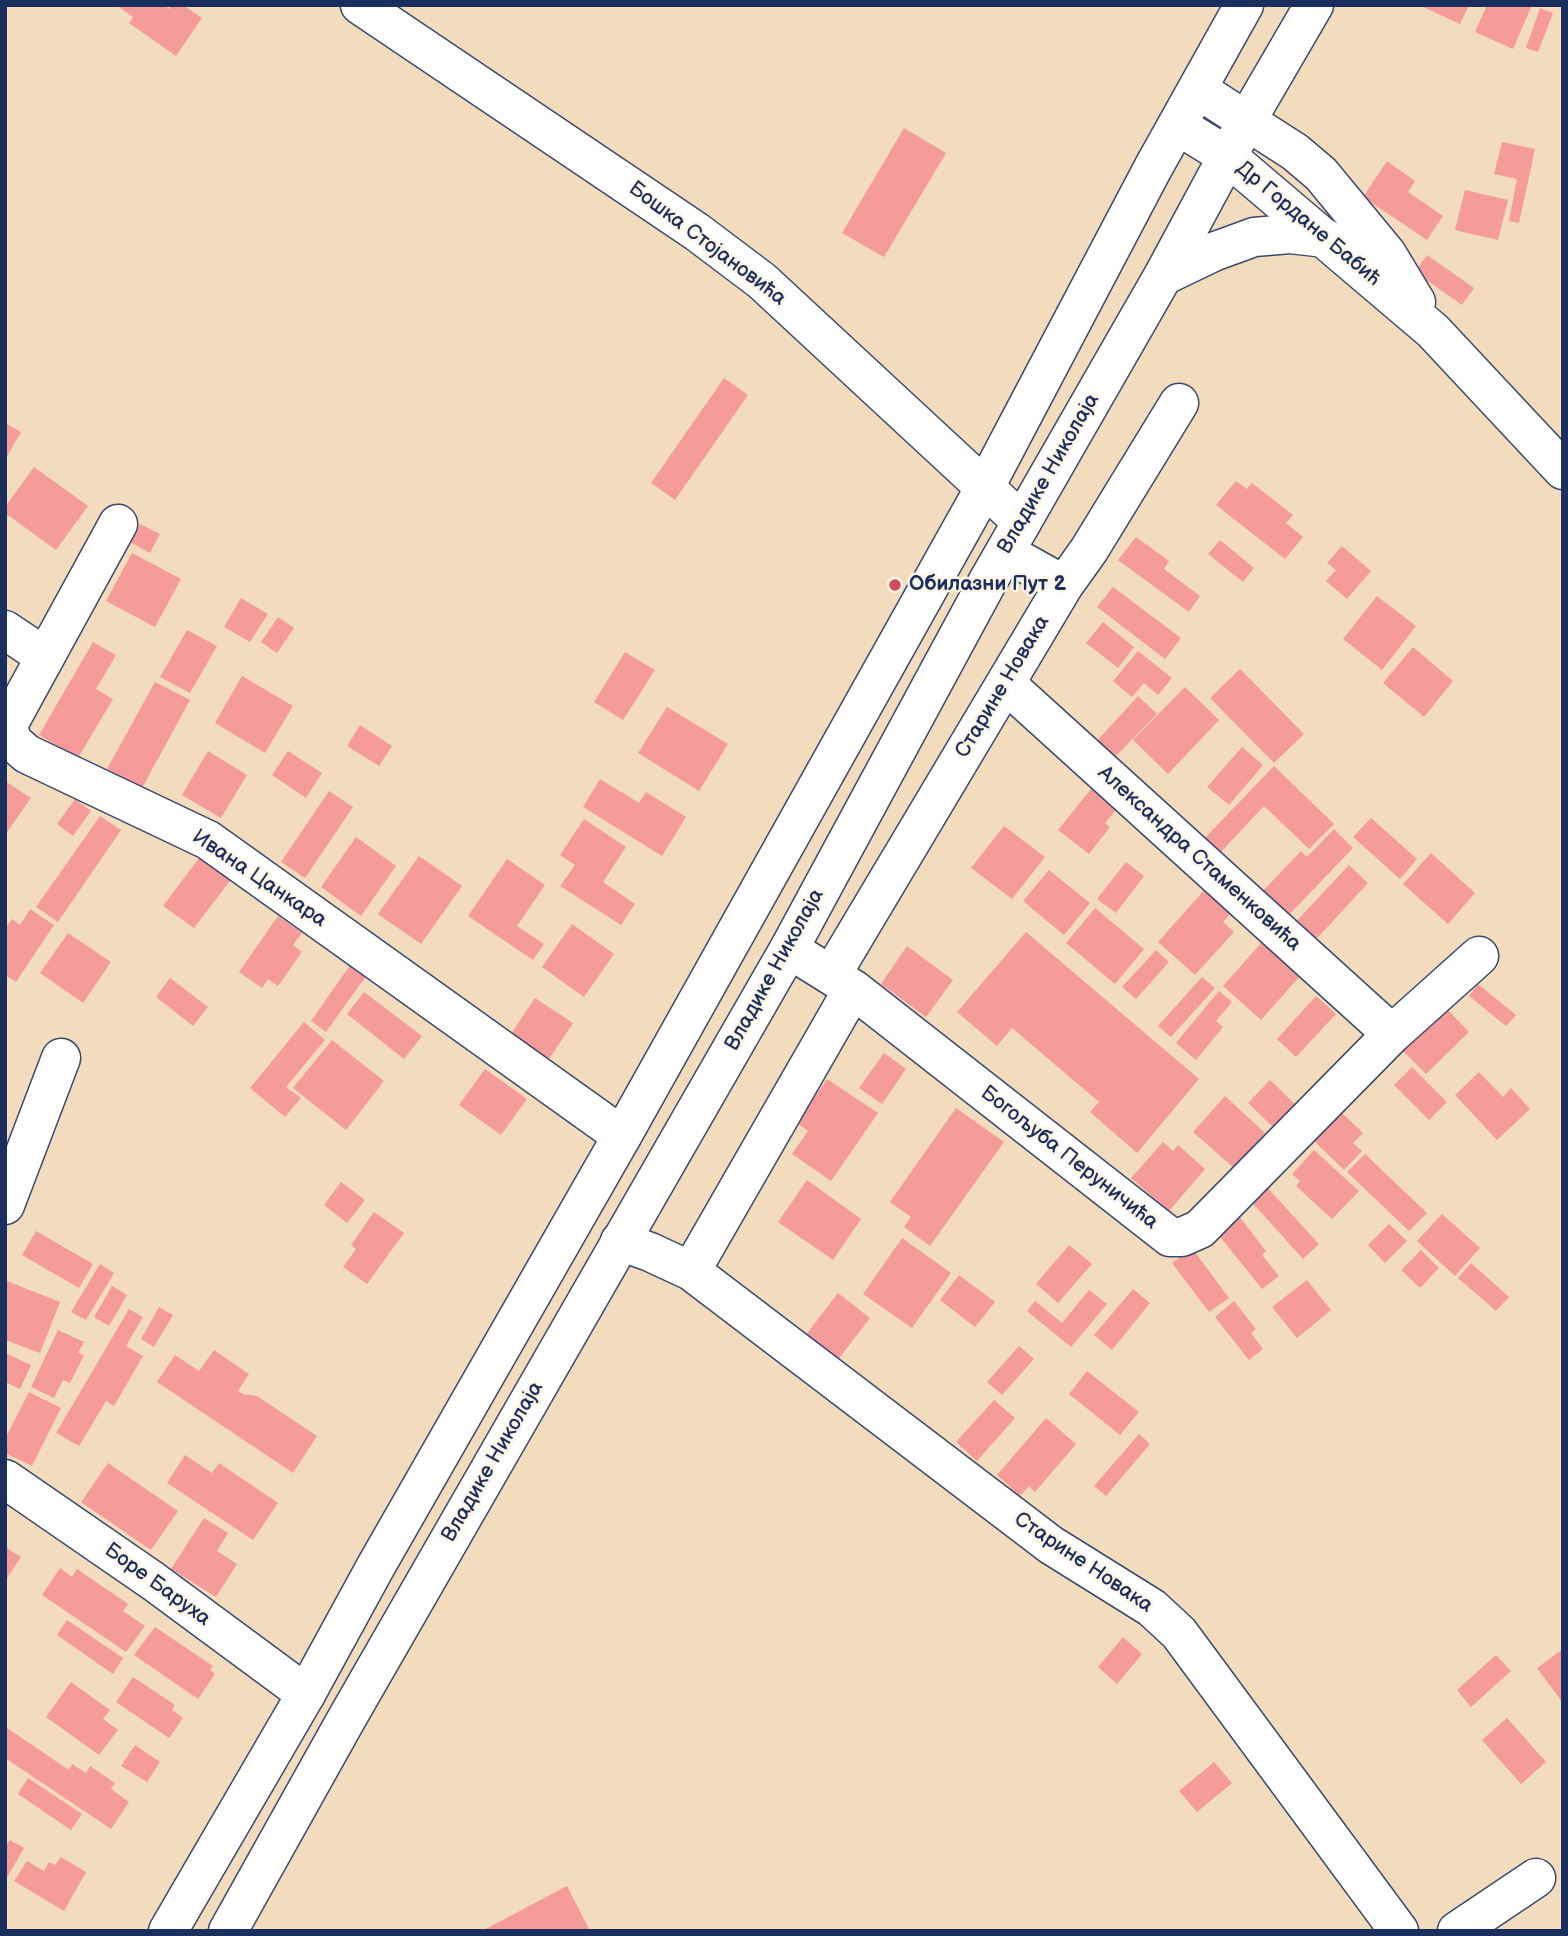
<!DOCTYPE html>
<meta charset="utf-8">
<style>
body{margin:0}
#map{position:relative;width:1568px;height:1936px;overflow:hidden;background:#f3dcbe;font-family:"Balsamiq Sans",sans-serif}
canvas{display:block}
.frame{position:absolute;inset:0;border:7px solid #1b2f5e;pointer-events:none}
</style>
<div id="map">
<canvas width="1568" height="1936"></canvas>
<div class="frame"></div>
</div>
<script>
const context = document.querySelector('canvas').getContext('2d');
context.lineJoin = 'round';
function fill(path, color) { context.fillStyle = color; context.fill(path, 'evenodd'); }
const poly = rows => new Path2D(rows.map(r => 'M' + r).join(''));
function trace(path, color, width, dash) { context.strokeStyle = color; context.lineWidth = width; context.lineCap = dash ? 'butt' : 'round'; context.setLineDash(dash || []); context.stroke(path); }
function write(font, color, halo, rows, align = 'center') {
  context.font = font + ' "Balsamiq Sans",sans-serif'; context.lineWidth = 5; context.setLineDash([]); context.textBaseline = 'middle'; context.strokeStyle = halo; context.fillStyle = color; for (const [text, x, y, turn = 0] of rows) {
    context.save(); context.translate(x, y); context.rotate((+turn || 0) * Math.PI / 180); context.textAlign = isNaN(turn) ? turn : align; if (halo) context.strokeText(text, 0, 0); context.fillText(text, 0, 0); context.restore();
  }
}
const building = poly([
 [116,5,164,5,169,9,171,5,183,5,202,18,176,56,129,23,133,17],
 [1419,5,1469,5,1460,24],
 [1487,5,1532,5,1513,49,1475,32],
 [1540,8,1553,13,1538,52,1526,48],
 [904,128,946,153,884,257,842,233],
 [1502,142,1535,149,1519,223,1509,221,1517,179,1494,174],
 [1387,161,1415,181,1408,192,1443,216,1427,240,1363,197],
 [1465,190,1508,200,1498,240,1455,230],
 [1427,255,1474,288,1462,305,1415,272],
 [724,378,748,395,675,500,651,483],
 [5,423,21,432,5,460],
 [34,467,88,506,56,550,5,513,5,507],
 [1236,481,1247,489,1252,483,1293,515,1286,523,1303,537,1285,559,1216,505],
 [140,524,160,534,150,553,130,542],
 [1136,537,1169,561,1164,569,1200,596,1189,612,1118,560],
 [1220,540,1254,568,1243,582,1208,554],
 [1342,546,1371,571,1347,599,1326,581,1336,570,1327,563],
 [132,553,181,579,155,627,106,601],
 [1113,587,1181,638,1165,659,1097,607],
 [1377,596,1416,626,1382,670,1343,639],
 [241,598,268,614,250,642,224,627],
 [278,617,294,628,277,653,261,642],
 [1103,622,1134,647,1118,668,1086,643],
 [187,630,217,646,190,693,160,677],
 [93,642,116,655,96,689,113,699,78,758,39,735],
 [1413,647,1453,681,1424,717,1383,683],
 [1138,651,1172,678,1158,695,1144,683,1132,697,1113,681],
 [625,652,655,670,623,720,594,702],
 [1240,669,1304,734,1274,763,1210,698],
 [242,676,293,706,265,753,215,723],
 [155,682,190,700,142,788,107,769],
 [1185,687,1219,720,1168,774,1133,740],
 [1138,696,1157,714,1114,758,1096,742],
 [667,707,728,744,699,791,638,753],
 [360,725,392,746,379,766,347,746],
 [1242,747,1263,765,1229,805,1207,787],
 [208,751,247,775,221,818,182,795],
 [288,751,322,773,306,798,272,775],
 [1274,766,1334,824,1309,849,1264,806,1219,854,1203,840],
 [600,779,639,803,646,792,686,817,662,856,583,807],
 [5,781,31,798,5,835],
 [1095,784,1120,805,1105,823,1110,827,1089,854,1058,830],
 [329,791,353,807,305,878,281,862],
 [75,799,91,811,73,836,57,824],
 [100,816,121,830,58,922,36,907],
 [1371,818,1417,859,1400,879,1353,837],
 [584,819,626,847,603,882,635,904,621,925,560,886,575,865,560,855],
 [1004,826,1045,857,1012,899,971,868],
 [1334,829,1353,848,1285,919,1259,895,1301,851,1307,857],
 [356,837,396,866,361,916,321,887],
 [1431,853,1475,893,1448,924,1403,884],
 [202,854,233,877,194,928,163,906],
 [419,856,462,886,421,944,378,914],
 [507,859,545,885,517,926,544,944,533,960,468,916],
 [1126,862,1144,876,1116,913,1097,899],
 [1349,865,1368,883,1310,946,1291,927],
 [1049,870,1090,903,1064,935,1023,901],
 [1207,887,1233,911,1223,922,1234,932,1195,975,1158,942],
 [1095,908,1144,949,1115,984,1066,943],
 [30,909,54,925,16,982,5,975,5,929,12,919,20,925],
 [278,916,302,933,293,945,302,952,278,986,268,979,262,988,239,972],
 [572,924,614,954,584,997,542,967],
 [1026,932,1199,1079,1137,1153,1090,1112,1099,1102,1012,1028,997,1046,957,1012],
 [68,933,111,962,83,1003,40,973],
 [1262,942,1300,976,1261,1020,1223,986],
 [907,946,953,980,926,1017,881,984],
 [1156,950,1169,962,1136,999,1122,987],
 [353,961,369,972,326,1032,311,1021],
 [1202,977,1215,988,1171,1037,1158,1026],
 [170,978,208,1007,193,1026,156,997],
 [1478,984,1516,1015,1506,1026,1469,996],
 [1219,991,1232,1002,1216,1021,1223,1027,1196,1060,1176,1043],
 [364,992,422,1036,404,1059,347,1014],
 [1316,996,1336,1014,1296,1057,1277,1039],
 [535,998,573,1023,547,1062,509,1037],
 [1447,1009,1469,1032,1426,1074,1403,1051],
 [304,1022,325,1040,286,1087,301,1098,285,1117,250,1088],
 [332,1040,384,1081,346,1130,293,1088],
 [884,1053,906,1069,882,1104,859,1088],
 [1412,1067,1447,1102,1429,1120,1394,1085],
 [485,1069,527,1099,501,1135,459,1105],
 [1479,1072,1503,1097,1511,1088,1530,1109,1497,1140,1455,1095],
 [827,1079,878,1113,831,1181,792,1154,808,1131,797,1123],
 [1270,1080,1298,1107,1276,1130,1248,1103],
 [1225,1096,1265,1133,1234,1168,1193,1132],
 [956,1108,1004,1142,930,1246,904,1227,911,1217,890,1202],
 [1338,1109,1363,1133,1353,1143,1362,1151,1344,1170,1310,1137],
 [1163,1142,1173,1151,1178,1145,1205,1169,1169,1211,1131,1178],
 [1314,1150,1359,1191,1332,1219,1296,1186,1300,1181,1292,1174],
 [1365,1154,1427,1213,1409,1231,1347,1172],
 [807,1180,861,1219,833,1260,778,1222],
 [341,1182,365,1200,347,1223,324,1205],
 [1264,1184,1319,1244,1303,1259,1248,1198],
 [374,1212,404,1233,367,1284,343,1267,356,1249,351,1245],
 [1442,1214,1480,1248,1455,1276,1417,1241],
 [1238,1215,1266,1251,1262,1255,1279,1276,1262,1289,1217,1233],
 [1389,1224,1407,1241,1385,1263,1368,1245],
 [36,1231,93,1264,79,1288,22,1255],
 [902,1238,951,1273,912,1328,863,1294],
 [1069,1245,1092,1264,1058,1303,1036,1284],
 [1192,1248,1229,1298,1209,1312,1172,1263],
 [1421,1250,1439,1268,1420,1288,1401,1270],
 [1471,1263,1509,1297,1496,1311,1458,1278],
 [100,1264,114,1273,86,1320,71,1312],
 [959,1275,995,1302,975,1327,940,1300],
 [1307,1280,1331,1310,1297,1338,1272,1307],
 [7,1281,60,1302,40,1353,5,1340],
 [112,1286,127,1295,109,1326,94,1317],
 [1133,1289,1150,1303,1112,1350,1094,1335],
 [1089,1290,1107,1304,1071,1347,1027,1311,1035,1301,1062,1323],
 [838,1293,870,1318,837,1361,805,1336],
 [1234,1301,1256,1329,1251,1333,1263,1349,1249,1360,1215,1317],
 [159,1307,173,1315,154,1347,141,1339],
 [129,1309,143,1317,126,1346,143,1356,114,1406,106,1401,79,1446,56,1433],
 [58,1330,84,1342,78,1353,84,1355,70,1383,63,1380,54,1398,31,1387],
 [1019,1346,1034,1359,1002,1395,987,1382],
 [214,1350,249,1374,238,1391,243,1394,257,1396,317,1436,293,1473,157,1382,175,1355,199,1371],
 [5,1353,31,1365,20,1389,5,1382],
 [1087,1371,1139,1412,1120,1435,1069,1394],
 [29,1392,61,1408,32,1466,5,1453,5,1439],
 [994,1400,1015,1418,977,1461,956,1442],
 [1046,1418,1076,1444,1035,1492,1029,1486,1020,1496,997,1475],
 [1139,1434,1150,1444,1106,1496,1094,1486],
 [185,1455,212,1473,219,1463,278,1503,253,1540,167,1483],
 [108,1463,178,1511,151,1550,81,1502],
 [204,1518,228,1533,217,1551,237,1564,216,1597,171,1569],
 [5,1547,21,1557,5,1581],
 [60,1568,72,1577,77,1569,128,1604,123,1611,145,1626,126,1652,42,1595],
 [67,1620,123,1658,113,1674,57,1635],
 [155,1627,213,1666,210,1670,215,1674,198,1699,134,1655],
 [1123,1637,1142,1654,1117,1684,1098,1667],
 [1563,1649,1563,1703,1537,1668],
 [1496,1655,1511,1671,1471,1707,1457,1690],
 [133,1677,175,1705,172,1710,183,1718,169,1738,116,1702],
 [71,1682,110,1710,103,1719,118,1730,99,1755,46,1717],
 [1507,1718,1546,1762,1521,1784,1482,1740],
 [7,1728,69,1770,72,1764,86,1773,90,1766,115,1783,111,1789,129,1802,111,1829,5,1758],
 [135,1745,160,1762,147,1782,121,1766],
 [1214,1762,1232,1783,1197,1812,1179,1791],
 [28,1778,82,1814,71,1830,18,1794],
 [10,1840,24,1848,8,1876,5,1874,5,1847],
 [61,1857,86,1872,64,1911,14,1881,27,1861,44,1871,49,1862,55,1865],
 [567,1886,590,1931,482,1931]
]);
const minor = poly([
 [360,5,697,232,762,281,1022,522],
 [118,524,8,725,12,741,27,754,208,840,622,1136],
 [1005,552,1064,585],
 [5,630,44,656],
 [1006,684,1392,1034],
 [789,949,853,989,1170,1237,1182,1237,1200,1229,1392,1034,1479,956],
 [832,974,1064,585,1089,550,1179,403],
 [5,1205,61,1058],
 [620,1241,650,1252,691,1271,1051,1545,1152,1608,1179,1633,1399,1931],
 [691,1271,853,989],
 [5,1479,153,1581,306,1694],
 [1457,1931,1536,1878]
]);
const major = poly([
 [1197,89,1295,152,1321,174,1387,254,1416,302],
 [1177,125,1227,156,1433,331,1563,470],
 [1163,276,1213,252,1254,237,1290,234,1325,238],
 [168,1931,306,1694,376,1566,622,1136,985,487,1153,168,1244,5],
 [228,1931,347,1718,789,949,988,581,1163,276,1247,120,1314,5]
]);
const markers = [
 [895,585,7,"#d1495b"]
];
const streetNames = [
 ["Др Гордане Бабић",1308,224,40],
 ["Бошка Стојановића",707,244,37],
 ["Владике Николаја",1049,474,-60],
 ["Старине Новака",1003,687,-59],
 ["Александра Стаменковића",1199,859,42],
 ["Ивана Цанкара",259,879,34],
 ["Владике Николаја",775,970,-61],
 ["Богољуба Перуничића",1069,1158,38],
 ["Владике Николаја",493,1462,-60],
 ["Старине Новака",1083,1563,34],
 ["Боре Баруха",157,1585,36]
];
const poiNames = [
 ["Обилазни Пут 2",909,585]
];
fill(building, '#f59b9a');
trace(minor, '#3b496c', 41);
trace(major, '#3b496c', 41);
trace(minor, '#fff', 38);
trace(major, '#fff', 38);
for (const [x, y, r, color] of markers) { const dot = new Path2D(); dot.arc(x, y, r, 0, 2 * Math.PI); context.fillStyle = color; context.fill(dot); trace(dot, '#fcf5e5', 2.5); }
write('21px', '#1b2f5e', '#fcf5e5', streetNames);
write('bold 21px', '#1b2f5e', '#fcf5e5', poiNames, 'left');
</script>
